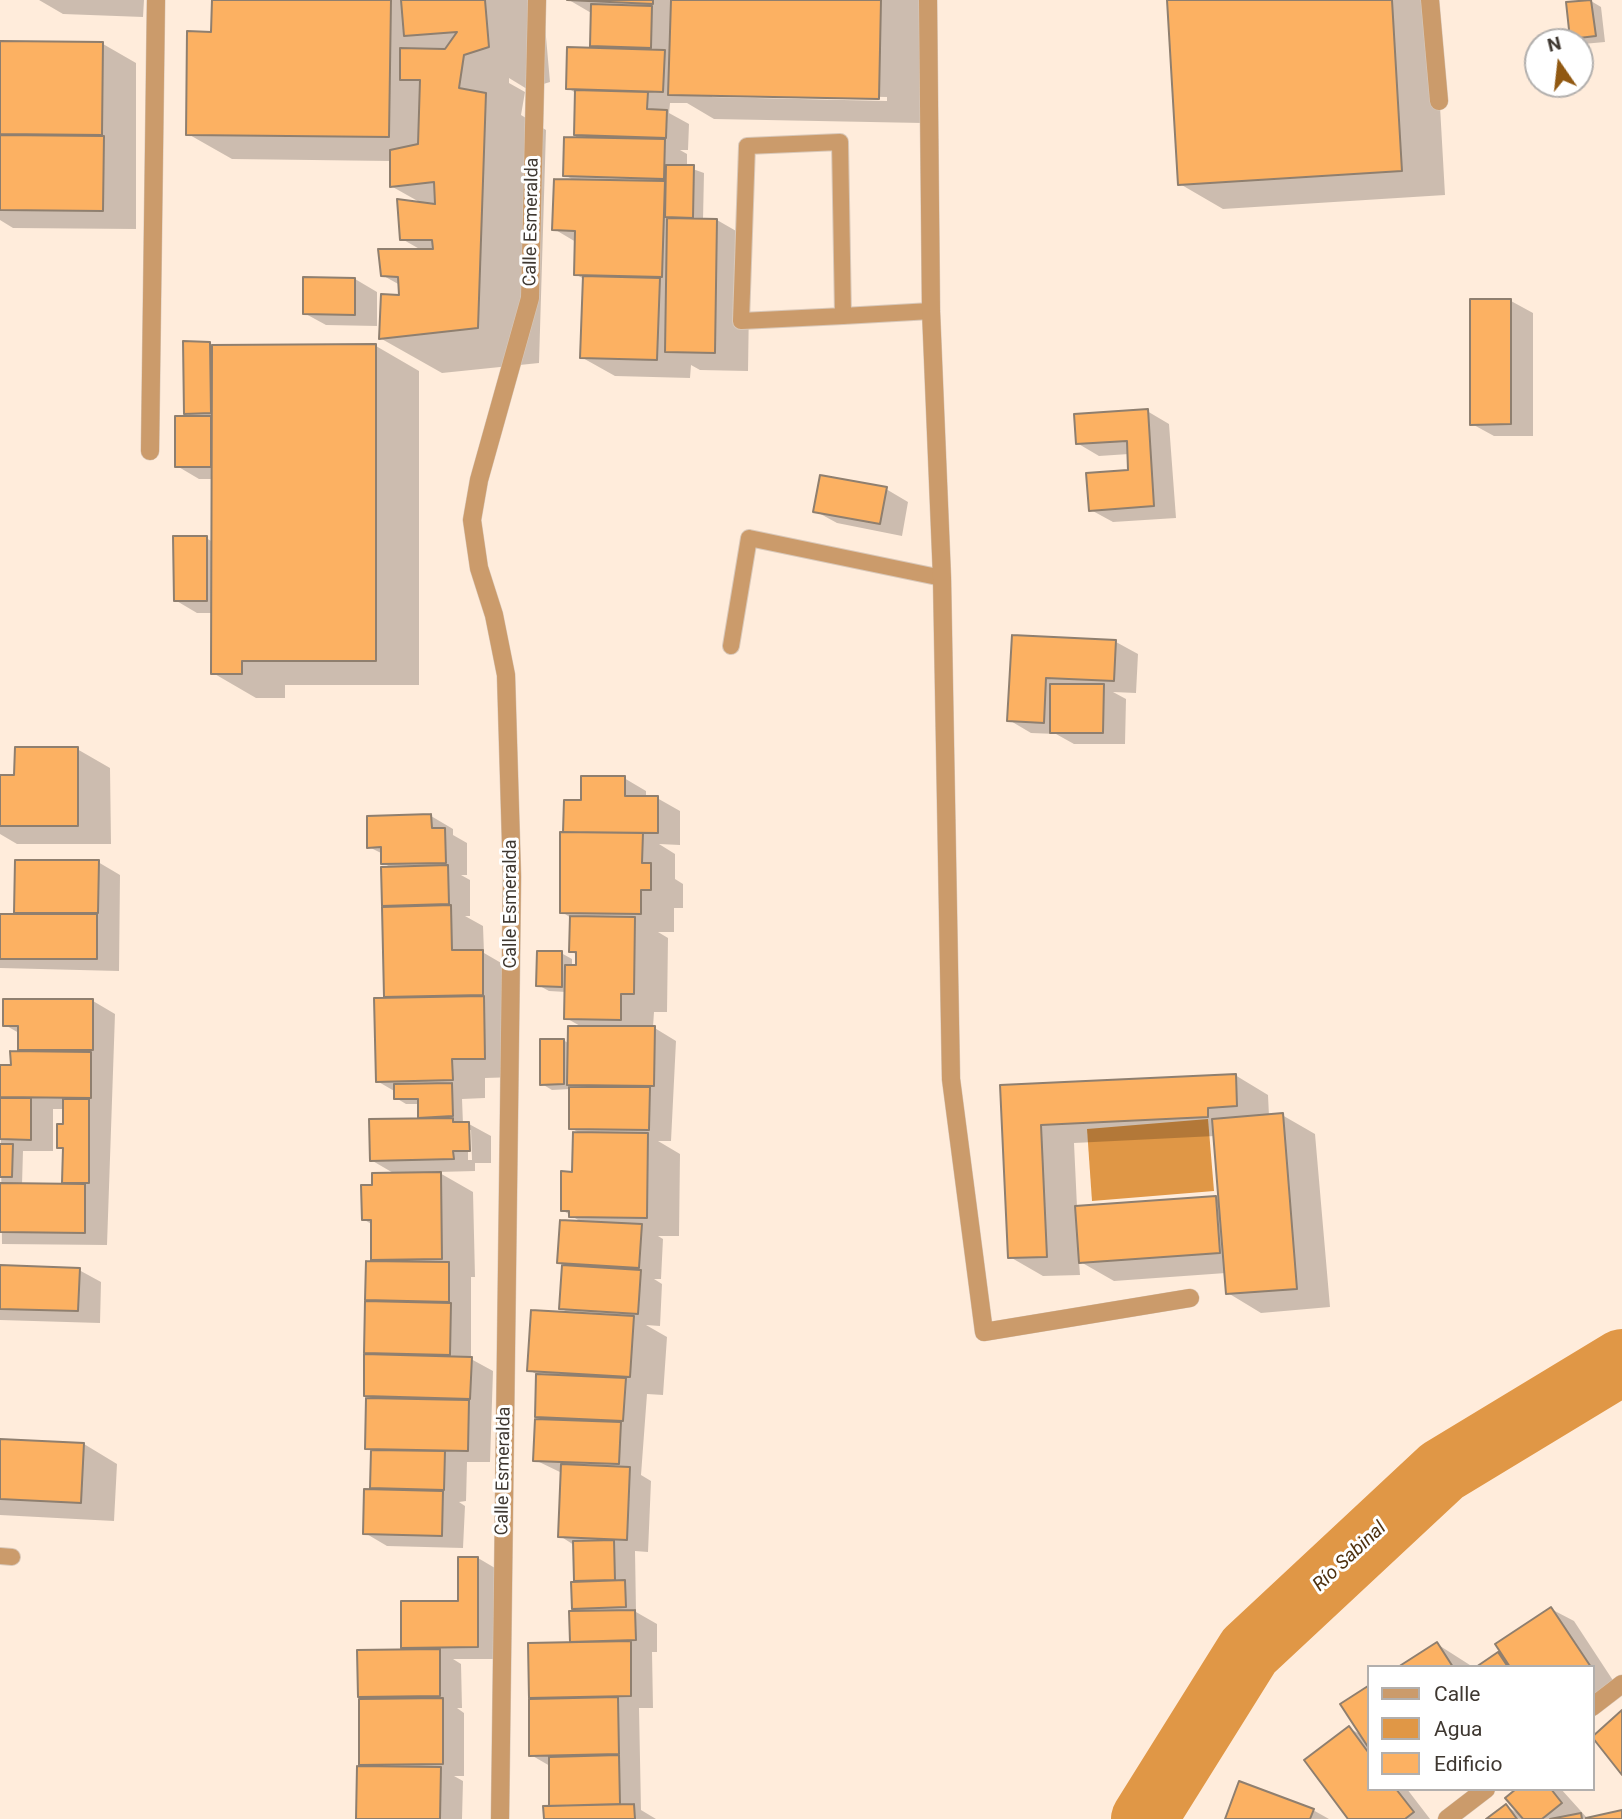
<!DOCTYPE html>
<meta charset="utf-8">
<style>
body{margin:0}
#map{position:relative;width:1622px;height:1819px;overflow:hidden;background:#ffecdb;font-family:Roboto,sans-serif}
canvas{display:block}
.legend{position:absolute;left:1367px;top:1665px;width:228px;height:126px;box-sizing:border-box;background:#fff;border:2px solid #b2afad;margin:0;padding:9px 12px;list-style:none;font-size:21px;color:#3f3831}
.legend li{display:flex;align-items:center;gap:14px;height:35px}
.legend b{width:35px;border:2px solid #b2afad}
.north{position:absolute;left:1524px;top:28px;width:70px;height:70px;box-sizing:border-box;background:#fff;border:2px solid #b2afad;border-radius:50%;rotate:346deg;font-size:19px;font-weight:700;line-height:28px;text-align:center;color:#3f3831}
.north::after{content:'';display:block;margin:auto;width:24px;height:32px;background:#915912;clip-path:polygon(50% 0,100% 100%,50% 72%,0 100%)}
</style>
<div id="map">
<canvas width="1622" height="1819"></canvas>
<ul class="legend">
<li><b style="height:9px;background:#cb9b6b"></b>Calle</li>
<li><b style="height:19px;background:#e09746"></b>Agua</li>
<li><b style="height:19px;background:#fcb162"></b>Edificio</li>
</ul>
<div class="north">N</div>
</div>
<script>
const context = document.querySelector('canvas').getContext('2d');
context.lineJoin = 'round';
function fill(path, color) { context.fillStyle = color; context.fill(path, 'evenodd'); }
const poly = rows => new Path2D(rows.map(r => 'M' + r).join(''));
function trace(path, color, width, dash) { context.strokeStyle = color; context.lineWidth = width; context.lineCap = dash ? 'butt' : 'round'; context.setLineDash(dash || []); context.stroke(path); }
function write(font, color, halo, rows, align = 'center') {
  context.font = font + ' Roboto,sans-serif'; context.lineWidth = 6; context.setLineDash([]); context.textBaseline = 'middle'; context.strokeStyle = halo; context.fillStyle = color; for (const [text, x, y, turn = 0] of rows) {
    context.save(); context.translate(x, y); context.rotate((+turn || 0) * Math.PI / 180); context.textAlign = isNaN(turn) ? turn : align; if (halo) context.strokeText(text, 0, 0); context.fillText(text, 0, 0); context.restore();
  }
}
const water = poly([
 [1208,1119,1214,1191,1092,1201,1087,1129]
]);
const shadow = poly([
 [39,0,144,0,143,17,63,14],
 [214,0,538,0,543,3,550,82,527,89,509,78,509,83,525,92,521,115,546,130,539,363,442,373,380,338,401,297,400,285,382,275,423,251,402,239,423,204,391,186,391,161,232,159,188,134,213,33],
 [569,0,925,0,922,123,714,119,687,103,670,103,669,113,689,124,688,150,680,150,687,154,687,167,704,173,703,220,717,220,750,239,748,371,700,370,691,365,690,378,615,376,581,357,584,279,575,274,576,242,554,229,575,181,565,175,576,139,577,94,568,88,591,49,593,14],
 [712,94,887,97,887,101,712,97],
 [1169,0,1434,0,1445,195,1223,209,1180,184],
 [1591,1,1601,7,1605,42,1583,44,1572,38],
 [0,43,103,44,136,63,136,229,13,228,0,220],
 [355,279,377,292,377,326,326,325,304,313],
 [1511,301,1533,313,1533,436,1494,436,1472,424],
 [210,343,215,346,376,346,419,371,419,685,285,685,285,698,256,698,213,673,213,613,197,613,175,600,206,538,213,542,213,479,199,479,177,466,194,418,186,413],
 [1147,411,1169,424,1176,518,1113,522,1091,510,1130,471,1129,454,1099,456,1077,443],
 [886,489,908,502,902,536,837,523,815,511],
 [1013,637,1116,642,1138,654,1136,693,1113,692,1126,699,1125,744,1074,744,1056,734,1031,733,1009,720],
 [77,749,110,768,111,844,17,844,0,834,0,777,16,777],
 [624,778,646,791,646,798,657,798,680,811,680,845,659,844,675,854,675,879,683,884,683,908,674,908,674,932,658,932,668,938,667,1012,654,1012,653,1027,676,1041,671,1141,658,1141,680,1154,679,1236,658,1236,663,1239,661,1279,654,1279,662,1284,660,1326,646,1325,667,1337,663,1395,647,1394,641,1475,651,1481,648,1552,635,1551,636,1612,657,1624,657,1652,652,1652,653,1708,639,1708,641,1810,656,1819,545,1819,551,1808,550,1766,531,1755,530,1645,572,1644,571,1613,581,1613,574,1608,582,1584,576,1580,574,1545,560,1536,562,1473,535,1460,545,1421,537,1416,538,1375,529,1370,570,1314,561,1308,563,1265,559,1262,583,1223,562,1210,574,1174,581,1134,571,1128,570,1089,552,1090,542,1084,563,1040,570,1044,582,1027,566,1018,566,992,549,991,538,985,561,953,572,959,572,967,578,967,577,955,571,951,571,918,562,912,570,834,565,831,583,802],
 [431,816,453,829,453,835,467,843,467,875,461,875,470,880,470,916,465,916,483,926,484,953,515,971,517,1077,485,1078,485,1098,462,1099,463,1124,469,1124,491,1136,491,1163,475,1163,475,1171,438,1172,473,1192,475,1277,471,1277,471,1359,493,1371,490,1462,467,1462,466,1501,459,1502,465,1506,463,1548,387,1546,365,1533,371,1491,372,1451,367,1448,374,1400,366,1395,368,1263,381,1263,373,1259,373,1225,363,1219,373,1187,395,1174,371,1160,426,1120,420,1116,419,1104,406,1104,396,1098,396,1092,377,1081,385,999,384,908,390,908,383,905,392,868,383,863,383,854,369,847],
 [468,1130,471,1130,472,1160,468,1160],
 [98,862,120,875,119,971,0,968,0,916,24,916,16,912],
 [93,1001,115,1014,107,1245,2,1244,0,1066,13,1066,19,1053,19,1033,5,1025],
 [53,1109,65,1109,65,1126,58,1147,65,1150,64,1186,22,1185,23,1151,53,1151],
 [1235,1075,1268,1095,1269,1116,1282,1115,1315,1134,1330,1307,1261,1313,1228,1293,1226,1273,1114,1281,1079,1261,1080,1275,1043,1276,1010,1257,1002,1087],
 [1215,1136,1220,1201,1215,1198,1077,1207,1074,1143],
 [0,1267,79,1270,101,1282,100,1323,0,1320],
 [0,1440,84,1444,117,1464,114,1521,0,1515],
 [478,1558,500,1571,500,1659,453,1659,461,1664,462,1708,457,1708,464,1713,464,1776,454,1776,463,1781,462,1819,358,1819,361,1700,367,1700,359,1696,412,1651,403,1646,460,1603,460,1559],
 [1551,1609,1574,1621,1616,1685,1592,1700,1592,1667,1479,1667,1502,1652],
 [1437,1644,1473,1667,1401,1667],
 [1368,1688,1368,1789,1407,1789,1430,1819,1350,1819,1349,1728,1363,1736,1342,1704],
 [1519,1789,1561,1789,1588,1819,1489,1819,1506,1806,1521,1815],
 [1313,1810,1329,1819,1227,1819]
]);
const river = poly([
 [1144,1819,1249,1651,1442,1471,1622,1362]
]);
const building = poly([
 [212,0,391,0,389,137,186,135,187,31,211,32,212,0],
 [401,0,485,0,489,47,464,55,459,88,486,93,478,328,379,339,381,294,399,295,398,277,381,276,378,249,433,249,432,240,400,240,397,199,435,204,434,182,390,187,390,150,418,144,420,80,400,80,400,48,445,49,457,32,404,36,401,0],
 [567,0,653,0,653,4,567,0],
 [671,0,881,0,879,99,668,95,671,0],
 [1167,0,1392,0,1402,171,1178,185,1167,0],
 [1591,0,1596,36,1570,39,1566,2,1591,0],
 [591,4,652,6,651,48,590,46,591,4],
 [0,41,103,42,102,135,0,134,0,41],
 [567,47,665,50,663,92,566,89,567,47],
 [575,90,648,92,647,109,667,110,666,138,574,135,575,90],
 [0,135,104,136,103,211,0,210,0,135],
 [564,137,665,139,664,179,563,176,564,137],
 [666,165,694,165,693,218,665,217,666,165],
 [554,179,665,181,662,277,574,275,575,231,552,230,554,179],
 [667,218,717,219,715,353,665,352,667,218],
 [583,276,660,278,657,360,580,358,583,276],
 [303,277,355,278,355,315,303,314,303,277],
 [1470,299,1511,299,1511,424,1470,425,1470,299],
 [183,341,210,342,211,413,184,414,183,341],
 [376,344,376,661,242,661,242,674,211,674,212,345,376,344],
 [1148,409,1154,506,1089,511,1086,473,1128,470,1127,441,1076,444,1074,414,1148,409],
 [175,416,211,416,211,467,175,467,175,416],
 [820,475,887,487,880,524,813,512,820,475],
 [173,536,207,536,207,601,174,601,173,536],
 [1012,635,1116,640,1114,681,1046,678,1044,723,1007,721,1012,635],
 [1050,684,1104,684,1103,733,1050,733,1050,684],
 [15,747,78,747,78,826,0,826,0,775,14,775,15,747],
 [581,776,625,776,625,796,658,796,658,833,563,832,564,800,581,800,581,776],
 [431,814,432,828,445,828,446,863,381,864,381,847,367,848,367,816,431,814],
 [560,832,643,833,642,863,651,863,651,890,641,890,641,914,560,913,560,832],
 [15,860,99,860,98,913,14,913,15,860],
 [448,865,449,904,382,906,381,867,448,865],
 [451,905,452,950,483,950,483,995,384,997,382,907,451,905],
 [0,914,97,914,97,959,0,959,0,914],
 [570,916,635,917,634,994,621,994,621,1020,564,1019,565,965,576,965,576,952,569,952,570,916],
 [537,951,562,951,562,987,536,986,537,951],
 [484,996,485,1059,452,1059,453,1080,376,1082,374,998,484,996],
 [3,999,93,999,93,1050,18,1050,18,1026,3,1026,3,999],
 [568,1026,655,1026,654,1086,567,1085,568,1026],
 [540,1039,564,1039,564,1084,540,1085,540,1039],
 [10,1051,91,1052,91,1098,0,1097,0,1065,11,1065,10,1051],
 [1236,1074,1237,1106,1208,1108,1208,1117,1041,1125,1047,1257,1008,1258,1000,1085,1236,1074],
 [452,1083,453,1116,418,1118,418,1099,394,1099,394,1084,452,1083],
 [569,1087,650,1087,649,1130,569,1129,569,1087],
 [0,1098,31,1098,31,1140,0,1139,0,1098],
 [63,1099,89,1099,89,1183,62,1183,63,1148,57,1148,57,1124,63,1124,63,1099],
 [1283,1113,1297,1289,1226,1294,1212,1119,1283,1113],
 [453,1118,453,1122,469,1122,470,1151,453,1151,454,1159,370,1161,369,1119,453,1118],
 [573,1132,648,1133,647,1218,569,1217,569,1211,561,1211,561,1171,572,1172,573,1132],
 [0,1144,13,1144,12,1177,0,1177,0,1144],
 [441,1172,442,1259,371,1260,371,1220,362,1220,361,1185,372,1185,372,1173,441,1172],
 [0,1183,85,1184,85,1233,0,1232,0,1183],
 [1216,1196,1220,1253,1079,1263,1075,1206,1216,1196],
 [560,1220,642,1224,639,1268,557,1263,560,1220],
 [366,1261,449,1262,449,1302,365,1300,366,1261],
 [0,1265,80,1268,78,1311,0,1309,0,1265],
 [562,1265,641,1270,638,1314,559,1309,562,1265],
 [365,1301,451,1303,450,1355,364,1353,365,1301],
 [531,1310,634,1316,630,1377,527,1371,531,1310],
 [364,1354,472,1357,470,1399,364,1396,364,1354],
 [536,1374,626,1378,623,1421,535,1417,536,1374],
 [366,1398,469,1400,468,1451,365,1449,366,1398],
 [535,1419,621,1422,619,1464,533,1461,535,1419],
 [0,1439,84,1443,81,1503,0,1499,0,1439],
 [371,1450,445,1451,444,1490,370,1488,371,1450],
 [561,1464,630,1467,627,1540,558,1537,561,1464],
 [364,1489,443,1491,442,1536,363,1534,364,1489],
 [614,1540,615,1580,574,1581,573,1541,614,1540],
 [458,1557,478,1557,478,1647,401,1648,401,1601,458,1601,458,1557],
 [625,1580,626,1607,572,1609,571,1582,625,1580],
 [1551,1607,1591,1667,1510,1667,1495,1644,1551,1607],
 [635,1610,636,1640,570,1642,569,1611,635,1610],
 [631,1641,631,1696,529,1698,528,1643,631,1641],
 [1437,1642,1453,1667,1398,1667,1437,1642],
 [440,1649,440,1696,358,1697,357,1650,440,1649],
 [1498,1652,1508,1667,1476,1667,1498,1652],
 [1368,1686,1368,1747,1340,1704,1368,1686],
 [618,1697,619,1754,529,1756,529,1699,618,1697],
 [443,1698,443,1764,359,1765,359,1699,443,1698],
 [1622,1710,1622,1775,1592,1737,1622,1710],
 [1349,1726,1368,1752,1368,1789,1396,1789,1414,1812,1405,1819,1348,1819,1304,1760,1349,1726],
 [619,1755,620,1804,549,1806,549,1757,619,1755],
 [357,1766,441,1767,440,1819,356,1819,357,1766],
 [1239,1781,1314,1809,1310,1819,1225,1819,1239,1781],
 [1516,1789,1551,1789,1562,1803,1542,1819,1523,1819,1505,1798,1516,1789],
 [634,1804,635,1819,544,1819,543,1806,634,1804],
 [1506,1804,1517,1819,1486,1819,1506,1804],
 [1622,1810,1622,1819,1586,1819,1586,1818,1622,1810],
 [1581,1813,1582,1819,1550,1819,1581,1813]
]);
const lane = poly([
 [840,142,843,316,741,321,747,146,840,142],
 [843,316,931,311],
 [731,646,749,538,942,578],
 [0,1556,12,1557]
]);
const street = poly([
 [928,0,931,311,942,578,951,1079,984,1332,1190,1298],
 [1430,0,1439,101],
 [150,451,156,0],
 [1592,1707,1622,1684],
 [500,1819,512,877,506,675,494,615,479,568,472,520,479,480,530,298,537,0],
 [1447,1819,1486,1789]
]);
const streetNames = [
 ["Calle Esmeralda",532,222,-89],
 ["Calle Esmeralda",511,904,-90],
 ["Calle Esmeralda",504,1471,-89]
];
const waterNames = [
 ["Río Sabinal",1350,1557,-43]
];
fill(water, '#e09746');
fill(shadow, '#0003');
trace(river, '#e09746', 66);
fill(building, '#fcb162');
trace(building, '#8f7f6f', 2);
trace(lane, '#d9c8b9', 18);
trace(street, '#d9c8b9', 19);
trace(lane, '#cb9b6b', 16);
trace(street, '#cb9b6b', 18);
write('18px', '#3f3831', '#fff', streetNames);
write('italic 19px', '#4f310f', '#fff', waterNames);
</script>
